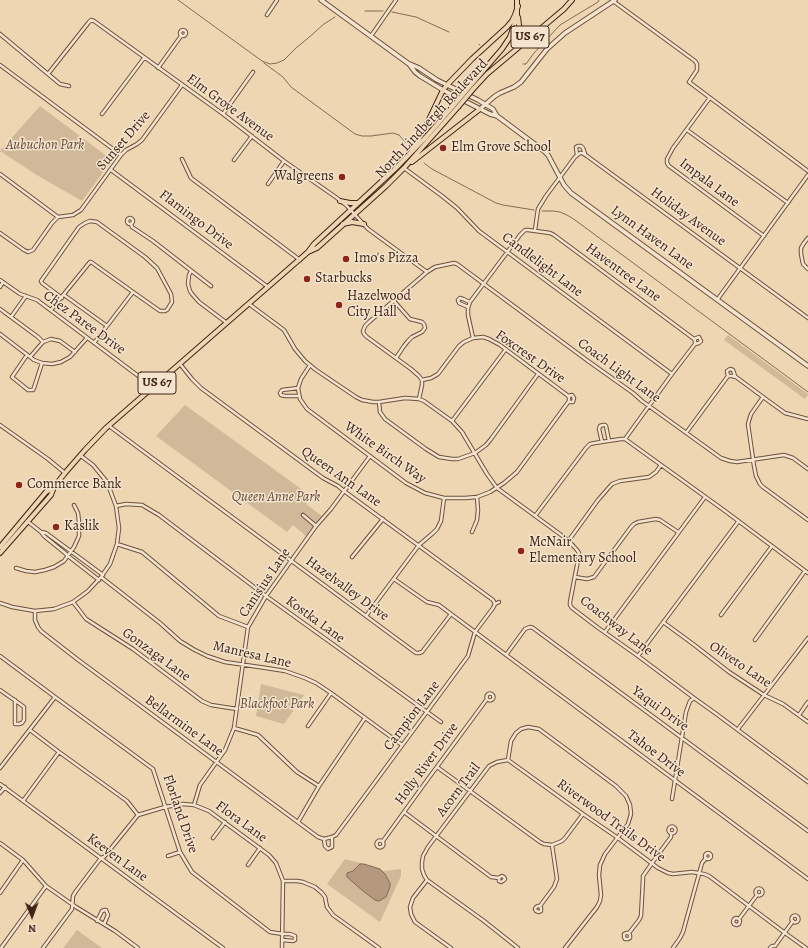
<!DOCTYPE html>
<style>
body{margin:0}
#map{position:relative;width:808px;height:948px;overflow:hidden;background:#eed6b2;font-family:Alegreya,serif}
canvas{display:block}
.north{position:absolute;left:12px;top:896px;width:40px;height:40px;-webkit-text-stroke:3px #f4e4cd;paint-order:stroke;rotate:179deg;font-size:11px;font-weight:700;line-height:16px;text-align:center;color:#422318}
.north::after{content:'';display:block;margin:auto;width:14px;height:18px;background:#422318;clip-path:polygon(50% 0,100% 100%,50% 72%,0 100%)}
</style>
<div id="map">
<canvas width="808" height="948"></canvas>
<div class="north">N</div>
</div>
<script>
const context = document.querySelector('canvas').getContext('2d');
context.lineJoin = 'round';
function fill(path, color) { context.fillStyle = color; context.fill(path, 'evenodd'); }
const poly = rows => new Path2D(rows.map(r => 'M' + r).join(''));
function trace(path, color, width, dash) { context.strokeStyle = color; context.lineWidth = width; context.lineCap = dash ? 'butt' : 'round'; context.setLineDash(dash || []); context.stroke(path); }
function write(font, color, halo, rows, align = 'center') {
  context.font = font + ' Alegreya,serif'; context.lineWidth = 3; context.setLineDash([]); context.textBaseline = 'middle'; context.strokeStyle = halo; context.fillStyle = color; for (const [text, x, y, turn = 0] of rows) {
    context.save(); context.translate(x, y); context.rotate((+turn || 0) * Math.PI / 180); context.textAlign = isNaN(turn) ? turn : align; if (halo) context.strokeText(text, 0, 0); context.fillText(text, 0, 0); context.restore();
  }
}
const green = poly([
 [40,106,112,160,82,201,35,174,0,151],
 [728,335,808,394,808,395,805,399,724,340],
 [185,405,311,496,306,504,322,516,307,537,293,525,287,532,156,436],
 [261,684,304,695,284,724,256,716],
 [345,859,372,866,383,871,401,869,401,876,380,922,327,884],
 [77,930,102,948,63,948]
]);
const water = poly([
 [360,864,364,864,380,869,385,874,390,883,390,887,386,897,379,901,375,900,363,891,347,877,347,873,353,871,360,864]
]);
const stream = poly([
 [178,0,262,61,270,64,277,63,284,60,296,48,307,39,324,24,335,17],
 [365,11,383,11],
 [392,12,416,17,449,32],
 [479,44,480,45],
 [264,63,283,77,291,87,355,134,362,136,371,136,393,133,399,135,406,143],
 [523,64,526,64,534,53,560,25,598,2,599,0],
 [424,163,432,169,496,203,503,205,534,210],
 [542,211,553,211,560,212,567,215,575,220,808,392]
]);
const minor = poly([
 [613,1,695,61,697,64,697,70,689,82,808,171],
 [267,15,277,0],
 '180 33a3 3 0 1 1 6 0a3 3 0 1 1-6 0Z',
 [0,34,60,84,69,86],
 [371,36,396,0],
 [0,65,121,155],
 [158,68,181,36],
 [48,74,89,22,91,20,94,21,223,114,284,161,337,198,346,205,368,229,427,272],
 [709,99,673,148,667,159,667,163,669,166,764,236],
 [102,114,144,58],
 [223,114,253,72],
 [687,130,788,203],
 [577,155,576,147,578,146,581,146,583,148,585,154],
 [182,159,191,178,300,260],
 [234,160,252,136],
 [404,168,442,196,457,208,479,231,672,374],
 [111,170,268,287],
 [0,174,58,217],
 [268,184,284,161],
 '127 221a3 3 0 1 1 6 0a3 3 0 1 1-6 0Z',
 [131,224,132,227,153,241,211,286],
 [535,230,538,209,546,196,575,157,580,153,582,153,587,156,808,318],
 [0,233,24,250,28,252,33,250,52,223,58,217,73,215,81,210,121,155,126,150,137,144,142,140,182,85],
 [808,238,804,243,801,248,801,254,803,264,808,269],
 [191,271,189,275,188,284,190,291,192,294,199,302,227,323],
 [0,280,20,294,37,300,153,387],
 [0,287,3,282],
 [64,295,107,326],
 [62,298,42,283,41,281,79,227,85,223,90,221,97,222,101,225,145,257,157,268,171,294,172,302,167,310,165,311,160,311,133,292],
 [717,300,808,175],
 [394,301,410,319,422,322,424,324,425,328,422,332,412,337,408,341,404,346,396,358],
 [249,304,284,330,295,349,305,361,316,370,356,397,362,400,373,402,379,402,405,398,419,399,424,401,452,421,462,432,487,474,497,488,568,540,577,550,579,553,578,560,570,602,570,605,572,608,597,627,638,656,694,698,715,713,808,782],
 [468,307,459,303,458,300,460,298,463,299,470,302],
 [0,309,38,337,43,342],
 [51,310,90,262,91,262,133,292,94,343],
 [11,317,26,296],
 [0,334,34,360,42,363,52,364,61,362,70,357,87,338],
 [473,338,468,315,468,308,470,302,520,235,525,230,528,230,550,233,554,235,694,339],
 [694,339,699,337,701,341,699,343,695,344],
 [27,355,12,377,28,390,33,390,34,388,42,363],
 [30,357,43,342,51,339,60,341,75,352],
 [180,364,192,379,201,388,323,478,338,486,344,491,493,600,495,604],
 [310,365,301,379,298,388,300,399,307,409,406,483,425,493,444,498,465,498,477,497,490,492,504,483,517,472,569,401,569,397,567,395,500,345,489,339,483,337,473,338,464,342,459,346,438,374,431,378,422,380],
 [728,376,732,376,736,377,763,397,785,413,808,419],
 [728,376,727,371,730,369,733,370,735,376],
 [298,388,282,390,280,393,281,395,285,396,299,396],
 [568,396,572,395,574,398,573,402,569,402],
 [763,397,751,414,748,424,754,466,756,476,760,484,763,487,808,520],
 [419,399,422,385,422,380,419,376,411,369,367,337,364,334,363,331,365,326,369,322,427,272,435,267,454,263,457,264,588,361,633,393,642,401,721,458,730,461,737,462,784,455,793,458,808,469],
 [379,402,380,412,385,419,426,449,439,457,452,459,458,459,475,453,486,445,491,439,538,374],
 [452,421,506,349],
 [0,425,48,459,65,473],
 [109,426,416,653,419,653],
 [686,433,728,376],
 [625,439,725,511,808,573],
 [625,439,672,374,695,344,695,341,694,339],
 [602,442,599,429,600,426,603,425,605,425,606,426,609,441],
 [116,506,126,504,142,505,159,515,266,596,441,722],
 [303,515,316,526],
 [535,516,586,448,590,444,595,443,621,439,625,439],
 [27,521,41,532,44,536,65,553,68,556,99,580],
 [41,532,46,533,103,575],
 [472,532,477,520,478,510,477,497],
 [569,540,598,500,612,484,620,481,649,477,656,472,661,465],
 [117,544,142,552,219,616,248,627],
 [352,557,383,519],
 [16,568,26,571,35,572,45,570,54,567,64,561,74,547,79,536,79,522,78,513,74,505],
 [101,577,160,623,180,641,193,649,207,656,225,662,266,668,285,671,305,678,316,683,331,693,402,745],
 [575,577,587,579,594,577,631,527,634,524,638,522,656,519,660,520,678,532],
 [394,579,427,602,439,605,451,614,808,879],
 [73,602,86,619,133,649,202,701,211,705,237,709],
 [0,603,12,607,35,611,54,609,73,602,88,591,101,577,110,564,117,544,119,528,116,506,107,482,93,465,81,456],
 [495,604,499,602],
 [35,611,35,620,38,627,41,631,77,659,318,837,324,839,332,837,336,835,468,656,475,632,493,608,495,604],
 [721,615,772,546],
 [366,616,419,545,433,533,437,529,441,521,444,498],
 [663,622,693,644,729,672,764,695,783,704,808,722],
 [605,632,705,497],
 [755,640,805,571],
 [419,653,422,652,451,614],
 [506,655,525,629,530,627,533,628,808,831],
 [0,656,55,697,153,769,180,852,192,872,270,932,283,934,290,934,295,936,295,940,293,941,283,940],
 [638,656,738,522],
 [0,690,20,704,24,707,24,720,22,723,19,724,15,724,15,700],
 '486.5 697a3.5 3.5 0 1 1 7 0a3.5 3.5 0 1 1-7 0Z',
 [799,715,808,702],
 [308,726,331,693],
 [234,728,258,735,297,772,319,786],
 [738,729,808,638],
 [30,730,59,752,127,801,138,815],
 [508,760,583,814,618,838,658,868,668,873,673,874,692,872,704,874,709,876,785,933,806,948],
 [508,760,511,741,516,733,521,729,528,727,539,729,616,786,626,796,630,805,631,814,628,824,605,854,600,865,599,875,601,895,600,901,597,907,565,948],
 [508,760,497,762,489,766,428,847,423,856,422,862,422,869,424,875,427,880,484,921,518,948],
 [437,767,540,842,544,844,552,845,562,841,565,838,583,814],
 [0,768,55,697],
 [0,784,223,948],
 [0,793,5,787],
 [672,799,686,712,690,701,694,698],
 [23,801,59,752],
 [194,805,200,785,225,750,234,728,248,627,266,596,316,526,331,509,370,456],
 [404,812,491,877,499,878,499,881,501,882,503,881,505,879,504,877,502,876,500,877,499,878],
 [298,822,319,786,365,718],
 '668.5 830a3.5 3.5 0 1 1 7 0a3.5 3.5 0 1 1-7 0Z',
 [213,838,225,822],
 [324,839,325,846,328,849,332,847,332,838],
 '376.5 844a3.5 3.5 0 1 1 7 0a3.5 3.5 0 1 1-7 0Z',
 [383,841,425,783,487,699],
 [0,843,23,860,46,886,76,907,115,931,138,948],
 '705 856a3 3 0 1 1 6 0a3 3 0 1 1-6 0Z',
 [168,856,180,852],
 [248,865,260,848],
 [427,880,413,898,410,907,411,914,415,922,451,948],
 [283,881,297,881,303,882,315,887,322,893,325,897,327,907,333,915,379,948],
 '755.5 892a3.5 3.5 0 1 1 7 0a3.5 3.5 0 1 1-7 0Z',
 [0,893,23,860],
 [540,906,541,908,541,911,539,912,536,911,535,909,536,907,538,906,540,906,554,887,557,879,552,845],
 '791.5 919a3.5 3.5 0 1 1 7 0a3.5 3.5 0 1 1-7 0Z',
 [739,919,736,918,734,919,733,922,734,924,737,925,739,924,740,921,739,919,757,895],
 [97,921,102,911,105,910,106,910,108,915,104,924],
 [629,933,630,935,630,938,628,939,625,939,624,937,624,934,626,933,629,933,639,920,641,916,643,879,643,876,657,856,671,837,671,834],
 [1,948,46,886],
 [43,948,72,909,73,896,76,891,101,858,104,857,138,815,165,807,183,804,194,805,209,811,269,855,276,863,283,881,282,948],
 [673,948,680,938,683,932,702,863,706,858],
 [770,948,772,946,775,946,793,921]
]);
const tertiary = poly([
 [321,0,409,64,415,72,420,76,443,90,490,114,497,116,544,151,548,155,564,185,571,193,808,366],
 [410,64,419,68,437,80,478,100,493,109,497,116],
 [480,109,495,96,500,93,514,87,521,82,547,49,565,33,615,0]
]);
const primary = poly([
 [518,17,519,25,520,28,523,31,527,32,537,29],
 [470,86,502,49,510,37,517,17,517,0],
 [474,88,487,74,564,9,572,0],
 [412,149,423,132,443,90,447,85,472,59,507,27,512,21,515,15,518,6],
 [412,162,480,109],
 [340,201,350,203,358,203],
 [343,224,352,222,364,224],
 [308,252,314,244,395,169,426,137,454,105],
 [0,547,46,492,53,487],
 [0,553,51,495,54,487,65,473,85,450,106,428,308,252,317,248,386,186,404,168,458,107]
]);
const primaryBridge = poly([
 [454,105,470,86],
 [458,107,474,88]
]);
const markers = [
 [443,148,4,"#8f2418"],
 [342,177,4,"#8f2418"],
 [346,259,4,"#8f2418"],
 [307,279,4,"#8f2418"],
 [339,305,4,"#8f2418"],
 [19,485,4,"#8f2418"],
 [56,527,4,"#8f2418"],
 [521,551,4,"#8f2418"]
];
const shields = [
 [530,37,38],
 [157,383,38]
];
const shieldNames = [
 ["US 67",530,37],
 ["US 67",157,383]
];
const streetNames = [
 ["Elm Grove Avenue",230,108,36],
 ["North Lindbergh Boulevard",432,119,-47],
 ["Sunset Drive",124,141,-49],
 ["Impala Lane",709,183,37],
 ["Holiday Avenue",688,217,36],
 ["Flamingo Drive",196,220,37],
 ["Lynn Haven Lane",652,238,36],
 ["Candlelight Lane",542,265,37],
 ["Haventree Lane",623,273,36],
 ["Chez Paree Drive",84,323,36],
 ["Foxcrest Drive",530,357,35],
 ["Coach Light Lane",619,371,36],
 ["White Birch Way",385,453,35],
 ["Queen Ann Lane",341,477,35],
 ["Canisius Lane",265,583,-56],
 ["Hazelvalley Drive",347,589,36],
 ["Kostka Lane",315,620,36],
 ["Coachway Lane",616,626,38],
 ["Gonzaga Lane",156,655,36],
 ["Manresa Lane",252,655,13],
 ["Oliveto Lane",740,665,34],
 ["Yaqui Drive",660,709,36],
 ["Campion Lane",412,716,-53],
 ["Bellarmine Lane",184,726,36],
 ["Tahoe Drive",656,754,37],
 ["Holly River Drive",427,764,-54],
 ["Acorn Trail",459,790,-53],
 ["Florland Drive",180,814,71],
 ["Riverwood Trails Drive",611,821,36],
 ["Flora Lane",241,822,36],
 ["Keeven Lane",117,858,36]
];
const parkNames = [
 ["Aubuchon Park",45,146],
 ["Queen Anne Park",276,498],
 ["Blackfoot Park",277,705]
];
const poiNames = [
 ["Elm Grove School",451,148],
 ["Walgreens",334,177,"right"],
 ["Imo's Pizza",354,259],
 ["Starbucks",315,279],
 ["Hazelwood",347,297],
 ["City Hall",347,313],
 ["Commerce Bank",27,485],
 ["Kaslik",64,527],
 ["McNair",529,543],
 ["Elementary School",529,559]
];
fill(green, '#d1b898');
fill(water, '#b4997e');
trace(water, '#866a55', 1);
trace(stream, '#866a55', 1);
trace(minor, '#6d503e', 4.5);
trace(tertiary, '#6d503e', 5.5);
trace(primary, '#422318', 6);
trace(minor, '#f4e4cd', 2.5);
trace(tertiary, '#f4e4cd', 3.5);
trace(primary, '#eed6b2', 4);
trace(primaryBridge, '#422318', 6, []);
trace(primaryBridge, '#eed6b2', 4);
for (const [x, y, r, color] of markers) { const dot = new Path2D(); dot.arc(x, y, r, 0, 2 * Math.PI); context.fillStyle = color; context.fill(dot); trace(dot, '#f4e4cd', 1.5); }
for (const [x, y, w] of shields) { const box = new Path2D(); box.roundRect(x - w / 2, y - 11, w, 22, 3); context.fillStyle = '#f4e4cd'; context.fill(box); trace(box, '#422318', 1); }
write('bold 13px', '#422318', null, shieldNames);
write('14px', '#422318', '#f4e4cd', streetNames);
write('italic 14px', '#664838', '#f4e4cd', parkNames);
write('14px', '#422318', '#f4e4cd', poiNames, 'left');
</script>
